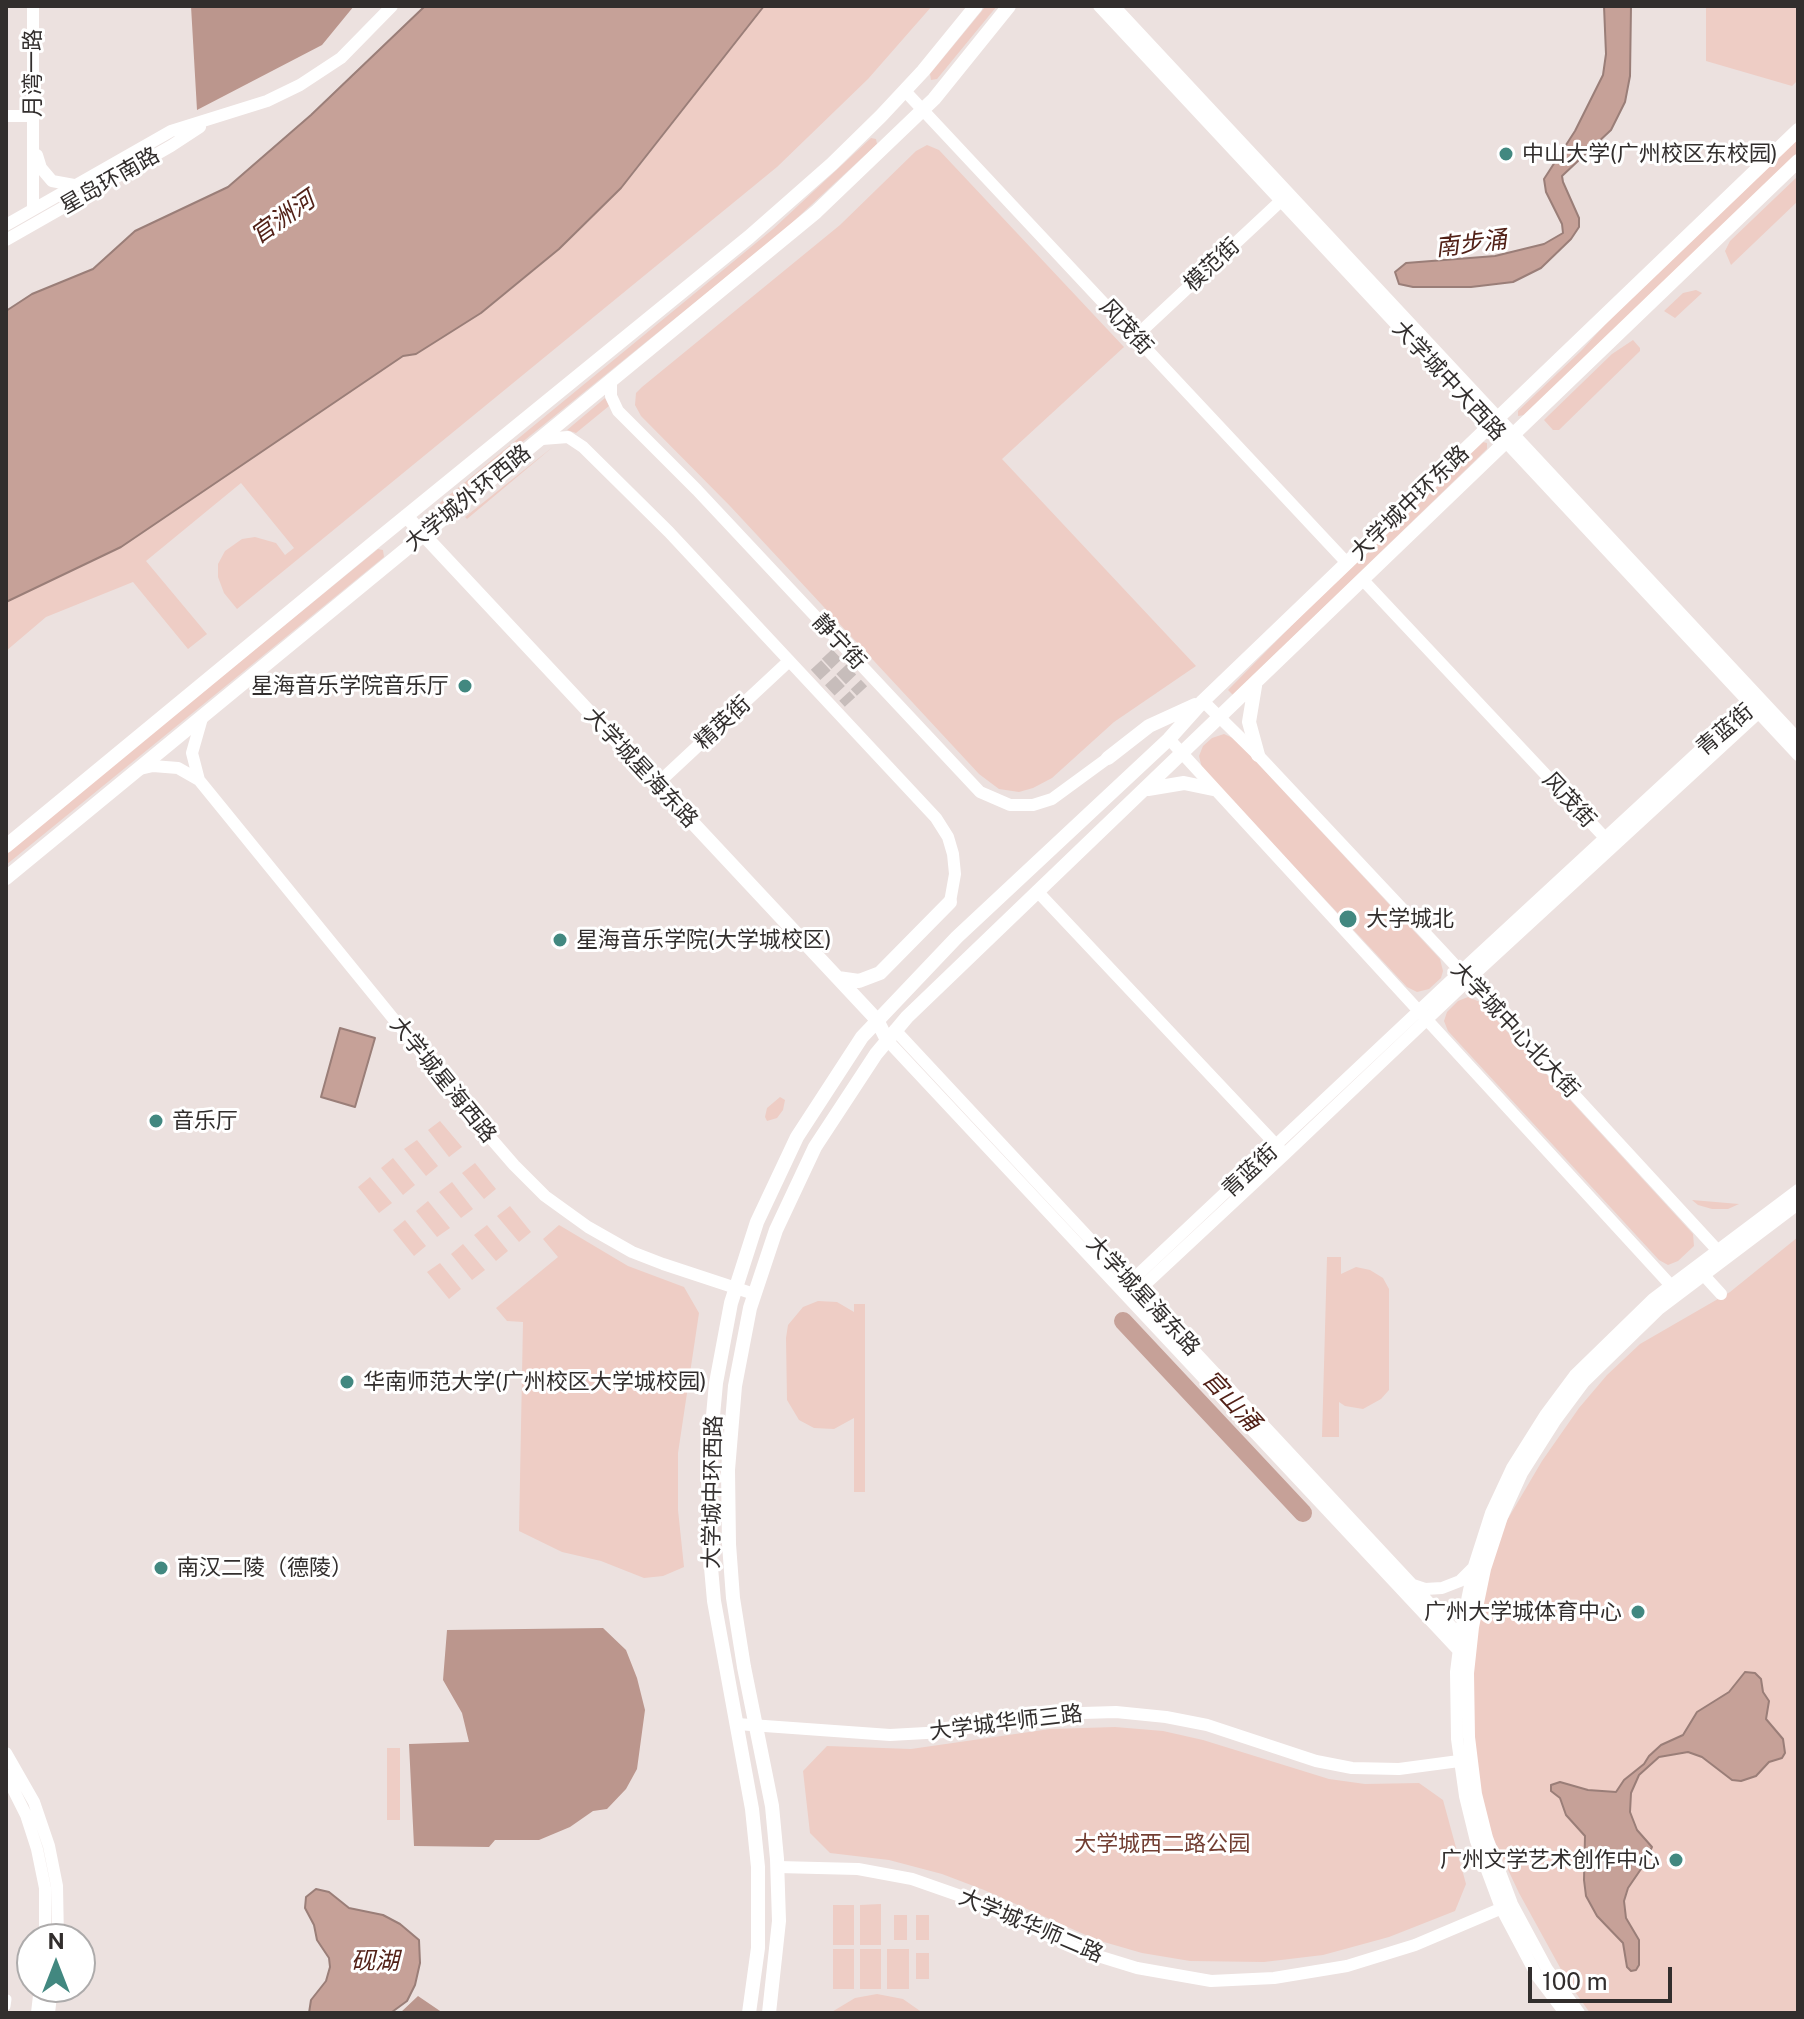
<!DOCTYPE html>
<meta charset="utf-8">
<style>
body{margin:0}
#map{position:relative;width:1804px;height:2019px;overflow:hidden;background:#ece1df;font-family:"Public Sans",sans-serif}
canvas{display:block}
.frame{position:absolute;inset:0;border:8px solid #322e2d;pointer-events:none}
.north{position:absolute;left:16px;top:1923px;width:80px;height:80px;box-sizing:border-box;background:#fff;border:2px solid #adabab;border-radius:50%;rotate:0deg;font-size:22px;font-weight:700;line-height:32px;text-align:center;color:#322e2d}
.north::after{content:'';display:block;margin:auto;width:28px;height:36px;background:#428880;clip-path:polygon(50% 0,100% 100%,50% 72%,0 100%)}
.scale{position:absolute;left:1528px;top:1967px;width:144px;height:36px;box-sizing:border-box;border:4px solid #322e2d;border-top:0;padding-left:10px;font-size:24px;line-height:28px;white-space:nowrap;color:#322e2d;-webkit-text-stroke:6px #fff;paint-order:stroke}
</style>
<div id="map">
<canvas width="1804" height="2019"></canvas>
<div class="frame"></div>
<div class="north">N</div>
<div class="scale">100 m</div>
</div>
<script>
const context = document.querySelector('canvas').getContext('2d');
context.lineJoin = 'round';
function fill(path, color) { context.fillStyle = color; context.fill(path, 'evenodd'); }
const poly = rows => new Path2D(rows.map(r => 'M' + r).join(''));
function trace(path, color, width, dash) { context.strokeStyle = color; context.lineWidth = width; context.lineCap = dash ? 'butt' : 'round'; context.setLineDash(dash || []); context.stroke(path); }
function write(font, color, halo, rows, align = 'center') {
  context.font = font + ' "Public Sans","Noto Sans SC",sans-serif'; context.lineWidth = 6; context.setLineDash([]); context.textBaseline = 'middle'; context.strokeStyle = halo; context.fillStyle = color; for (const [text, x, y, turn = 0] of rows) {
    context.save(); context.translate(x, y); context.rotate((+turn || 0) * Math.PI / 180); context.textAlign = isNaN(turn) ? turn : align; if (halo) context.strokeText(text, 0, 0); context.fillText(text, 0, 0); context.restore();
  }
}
const green = poly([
 [764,6,932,6,868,79,777,167,237,609,224,593,218,577,218,564,225,551,242,539,255,537,276,543,285,555,294,548,241,483,146,561,207,634,188,649,133,582,46,617,6,651,6,602,121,547,403,356,416,354,510,290,539,266,630,178],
 [986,6,997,6,937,79,931,80,930,74],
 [1706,6,1798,6,1798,80,1792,86,1706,61],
 [871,138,876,139,877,144,782,232,437,511,436,506,773,229],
 [1798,139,1798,153,1525,415,1518,416,1518,411,1581,351,1613,316],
 [927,145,939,150,1124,347,1002,459,1196,666,1114,722,1052,778,1033,788,1019,792,999,789,979,774,730,506,641,416,635,405,636,393,642,387,840,225,916,151],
 [1798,176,1798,201,1731,265,1725,251,1730,241],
 [1696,290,1702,293,1675,318,1664,311,1683,293],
 [1633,340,1640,348,1640,351,1559,430,1553,430,1544,420,1548,416,1612,354],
 [605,398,609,406,576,433,567,430],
 [1483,442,1487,443,1487,449,1233,695,1228,690,1308,609],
 [554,446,467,519,465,517],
 [378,549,383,550,384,557,6,865,6,853],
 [1224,734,1235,739,1440,959,1443,971,1441,978,1429,989,1417,992,1407,987,1202,768,1199,756,1203,746,1212,738],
 [1468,997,1480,1002,1693,1234,1694,1246,1678,1261,1668,1265,1659,1260,1448,1031,1444,1021,1447,1012,1458,1001],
 [780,1097,785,1100,783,1110,777,1118,767,1121,765,1117,767,1108],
 [440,1121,462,1147,449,1157,428,1130],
 [417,1140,438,1166,426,1176,404,1149],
 [393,1158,415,1185,403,1195,381,1168],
 [475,1163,496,1189,484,1199,462,1173],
 [370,1177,392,1203,379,1213,358,1187],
 [452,1182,473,1209,461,1218,439,1192],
 [1692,1200,1739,1204,1728,1209,1712,1209,1698,1205],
 [428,1201,450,1228,437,1237,416,1211],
 [510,1206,531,1232,519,1242,497,1216],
 [405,1220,426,1246,414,1256,393,1230],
 [487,1225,508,1251,496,1261,474,1235],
 [559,1225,628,1266,684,1287,699,1313,678,1453,678,1510,684,1567,663,1576,644,1578,601,1561,562,1552,519,1531,523,1322,507,1321,496,1308,558,1257,543,1239],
 [1798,1237,1798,2013,1590,2013,1568,1982,1519,1893,1494,1840,1482,1805,1473,1752,1471,1683,1480,1590,1506,1522,1542,1461,1579,1408,1607,1375,1640,1344,1730,1292],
 [463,1244,485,1270,472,1280,451,1254],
 [1327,1257,1341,1257,1341,1274,1356,1267,1370,1270,1383,1278,1389,1289,1389,1390,1381,1399,1363,1409,1345,1406,1339,1402,1339,1437,1322,1437],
 [440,1263,461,1289,449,1299,427,1272],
 [818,1301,837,1302,854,1312,854,1304,865,1304,865,1492,854,1492,854,1418,834,1429,814,1428,799,1420,787,1400,786,1338,788,1325,803,1307],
 [1115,1727,1163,1731,1203,1740,1329,1779,1365,1784,1419,1783,1443,1800,1466,1884,1455,1911,1389,1937,1323,1955,1264,1962,1190,1961,1142,1953,1097,1940,984,1890,942,1874,889,1860,830,1853,810,1833,803,1771,827,1746,911,1749,1050,1729],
 [387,1748,400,1748,400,1820,387,1820],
 [881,1904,881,1945,860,1945,860,1905],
 [833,1905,854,1905,854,1945,833,1945],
 [894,1915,907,1915,907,1940,894,1940],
 [916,1915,929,1915,929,1940,916,1940],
 [833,1949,854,1949,854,1989,833,1989],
 [860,1949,881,1949,881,1989,860,1989],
 [887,1949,909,1949,909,1989,887,1989],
 [916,1953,929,1953,929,1979,916,1979],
 [877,1994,903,1999,923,2013,830,2013,855,1998]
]);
const forest = poly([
 [191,6,354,6,322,45,197,110],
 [603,1628,626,1650,637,1678,645,1710,637,1769,626,1789,607,1809,593,1811,570,1827,539,1840,495,1840,489,1847,414,1846,409,1744,469,1742,462,1713,443,1680,447,1630],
 [418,1996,443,2013,400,2013]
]);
const water = poly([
 [425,6,764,6,621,188,559,249,481,313,416,354,403,356,121,547,6,602,6,311,32,294,93,269,135,231,228,187,311,115,425,6],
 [1604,6,1631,6,1630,76,1625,102,1611,130,1562,176,1563,182,1579,218,1579,227,1571,239,1541,268,1513,282,1471,287,1413,287,1399,284,1395,272,1406,263,1495,256,1544,244,1563,233,1562,224,1546,192,1544,179,1575,131,1603,75,1606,54,1604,6],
 [340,1028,375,1038,355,1107,321,1097,340,1028],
 [1745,1672,1755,1673,1761,1679,1763,1692,1769,1701,1766,1719,1783,1739,1785,1753,1782,1758,1769,1762,1756,1776,1741,1781,1732,1780,1702,1757,1688,1752,1659,1757,1639,1775,1631,1793,1630,1812,1637,1830,1652,1847,1641,1869,1628,1888,1624,1901,1626,1918,1639,1940,1639,1965,1636,1970,1631,1971,1627,1967,1623,1943,1597,1916,1586,1896,1584,1880,1585,1836,1566,1815,1560,1798,1551,1791,1551,1785,1560,1782,1588,1790,1616,1792,1624,1780,1644,1764,1649,1756,1661,1745,1683,1735,1697,1712,1729,1692,1745,1672],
 [316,1889,329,1892,349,1908,383,1915,400,1924,419,1940,420,1963,415,1985,407,2001,392,2012,309,2013,311,2000,326,1981,330,1967,329,1958,317,1940,314,1925,305,1908,306,1897,316,1889]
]);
const river = poly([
 [1123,1321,1303,1513]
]);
const primaryTunnel = poly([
 [827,654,862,691],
 [816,665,850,702]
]);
const street = poly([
 [6,2006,7,1999]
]);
const secondary = poly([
 [1099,6,1798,755],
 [1114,6,1798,739],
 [905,91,1347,563],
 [6,116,33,116],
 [37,155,41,168,52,181,74,185],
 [33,209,33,6],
 [6,225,171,131,267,101,300,85,341,58,392,6],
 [6,240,171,146,200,127],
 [1135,337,1285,197],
 [611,382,611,396,618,411,697,490,980,792,1010,805,1033,805,1052,799,1108,758],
 [542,439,568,437,583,447,669,532,936,818,948,837,953,854,955,874,950,902],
 [1362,579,1608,841],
 [1203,701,1258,755,1441,950,1720,1253],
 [1169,739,1676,1291],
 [140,769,153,766,178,768,199,780,488,1135,514,1165,545,1196,588,1227,632,1252,663,1264,754,1294],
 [199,780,192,753,202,718],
 [657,784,789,661],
 [1037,891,1280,1149],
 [895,1030,1462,1638],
 [887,1040,1458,1650],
 [1699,1270,1721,1294],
 [1125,1294,1130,1282,1461,971,1750,704,1758,702],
 [1125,1294,1138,1291,1285,1154,1479,970,1758,713,1761,705],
 [1413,1585,1425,1589,1442,1588,1460,1581,1472,1569],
 [737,1724,890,1735,944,1732,1049,1714,1116,1712,1166,1717,1207,1725,1316,1761,1352,1768,1399,1769,1459,1761],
 [6,1753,34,1802,49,1846,57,1886,58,1939],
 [6,1775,26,1815,37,1849,45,1888,45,1939],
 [778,1867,858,1869,912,1879,972,1900,1085,1952,1137,1968,1211,1981,1274,1978,1347,1966,1415,1945,1507,1906],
 [37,2013,40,1987],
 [49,2013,52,1987],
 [1565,2013,1537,1976,1501,1908,1476,1841,1465,1796,1457,1739,1456,1672,1462,1625,1474,1566,1491,1513,1512,1468,1546,1414,1575,1375,1653,1299,1798,1190],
 [1579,2013,1547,1969,1512,1904,1487,1838,1476,1794,1469,1737,1468,1673,1473,1627,1485,1569,1502,1517,1522,1473,1555,1421,1584,1382,1659,1309,1798,1204]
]);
const primary = poly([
 [406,516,877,1020,887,1040],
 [1255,686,1249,722,1258,755],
 [1108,758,1149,726,1195,705],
 [1148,789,1184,783,1213,789],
 [6,846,377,540,749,237,832,164,881,116,923,71,976,6],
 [6,878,816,212,934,99,1009,6],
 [838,978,859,981,880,973,950,902],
 [749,2013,758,1948,758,1867,752,1809,714,1601,709,1545,708,1470,716,1383,731,1303,757,1222,797,1137,862,1037,957,937,1169,739,1203,701,1798,130],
 [769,2013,779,1921,777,1859,772,1806,744,1667,733,1598,729,1544,728,1470,735,1386,750,1308,776,1230,815,1147,876,1054,907,1017,1798,161]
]);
const markers = [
 [1506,154,8,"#428880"],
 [465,686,8,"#428880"],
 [1348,919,10,"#428880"],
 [560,940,8,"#428880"],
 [156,1121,8,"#428880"],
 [347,1382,8,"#428880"],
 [161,1568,8,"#428880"],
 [1638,1612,8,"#428880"],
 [1676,1860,8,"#428880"]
];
const streetNames = [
 ["月湾一路",33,73,-90],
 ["星岛环南路",110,181,-30],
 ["模范街",1212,265,-43],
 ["风茂街",1126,327,47],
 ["大学城中大西路",1449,381,47],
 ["大学城外环西路",468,498,-39],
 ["大学城中环东路",1410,503,-44],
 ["静宁街",839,642,47],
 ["精英街",723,723,-43],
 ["青蓝街",1725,730,-40],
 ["大学城星海东路",641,768,47],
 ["风茂街",1569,800,47],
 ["大学城中心北大街",1515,1030,47],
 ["大学城星海西路",443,1080,51],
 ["青蓝街",1250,1171,-43],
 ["大学城星海东路",1143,1296,47],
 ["大学城中环西路",713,1492,-89],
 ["大学城华师三路",1006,1723,-7],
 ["大学城华师二路",1031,1926,23]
];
const poiNames = [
 ["中山大学(广州校区东校园)",1522,154],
 ["星海音乐学院音乐厅",449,686,"right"],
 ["大学城北",1366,919],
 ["星海音乐学院(大学城校区)",576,940],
 ["音乐厅",172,1121],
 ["华南师范大学(广州校区大学城校园)",363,1382],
 ["南汉二陵（德陵）",177,1568],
 ["广州大学城体育中心",1622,1612,"right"],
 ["广州文学艺术创作中心",1660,1860,"right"]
];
const parkNames = [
 ["大学城西二路公园",1162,1844]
];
const waterNames = [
 ["官洲河",283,218,-35],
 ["南步涌",1471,244,-7],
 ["官山涌",1231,1401,47],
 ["砚湖",375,1962]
];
fill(green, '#eecdc5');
fill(forest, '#bb968d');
fill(water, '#c6a198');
trace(water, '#9a7e78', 2);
trace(river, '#c6a198', 18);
trace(primaryTunnel, '#c7bdbb', 14, [14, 7]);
trace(street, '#fff', 9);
trace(secondary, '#fff', 12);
trace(primary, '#fff', 14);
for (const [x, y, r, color] of markers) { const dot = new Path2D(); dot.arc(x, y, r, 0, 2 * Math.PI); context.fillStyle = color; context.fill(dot); trace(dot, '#fff', 3); }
write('22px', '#322e2d', '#fff', streetNames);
write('22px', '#322e2d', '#fff', poiNames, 'left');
write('22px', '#723e32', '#fff', parkNames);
write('italic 24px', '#522117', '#fff', waterNames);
</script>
